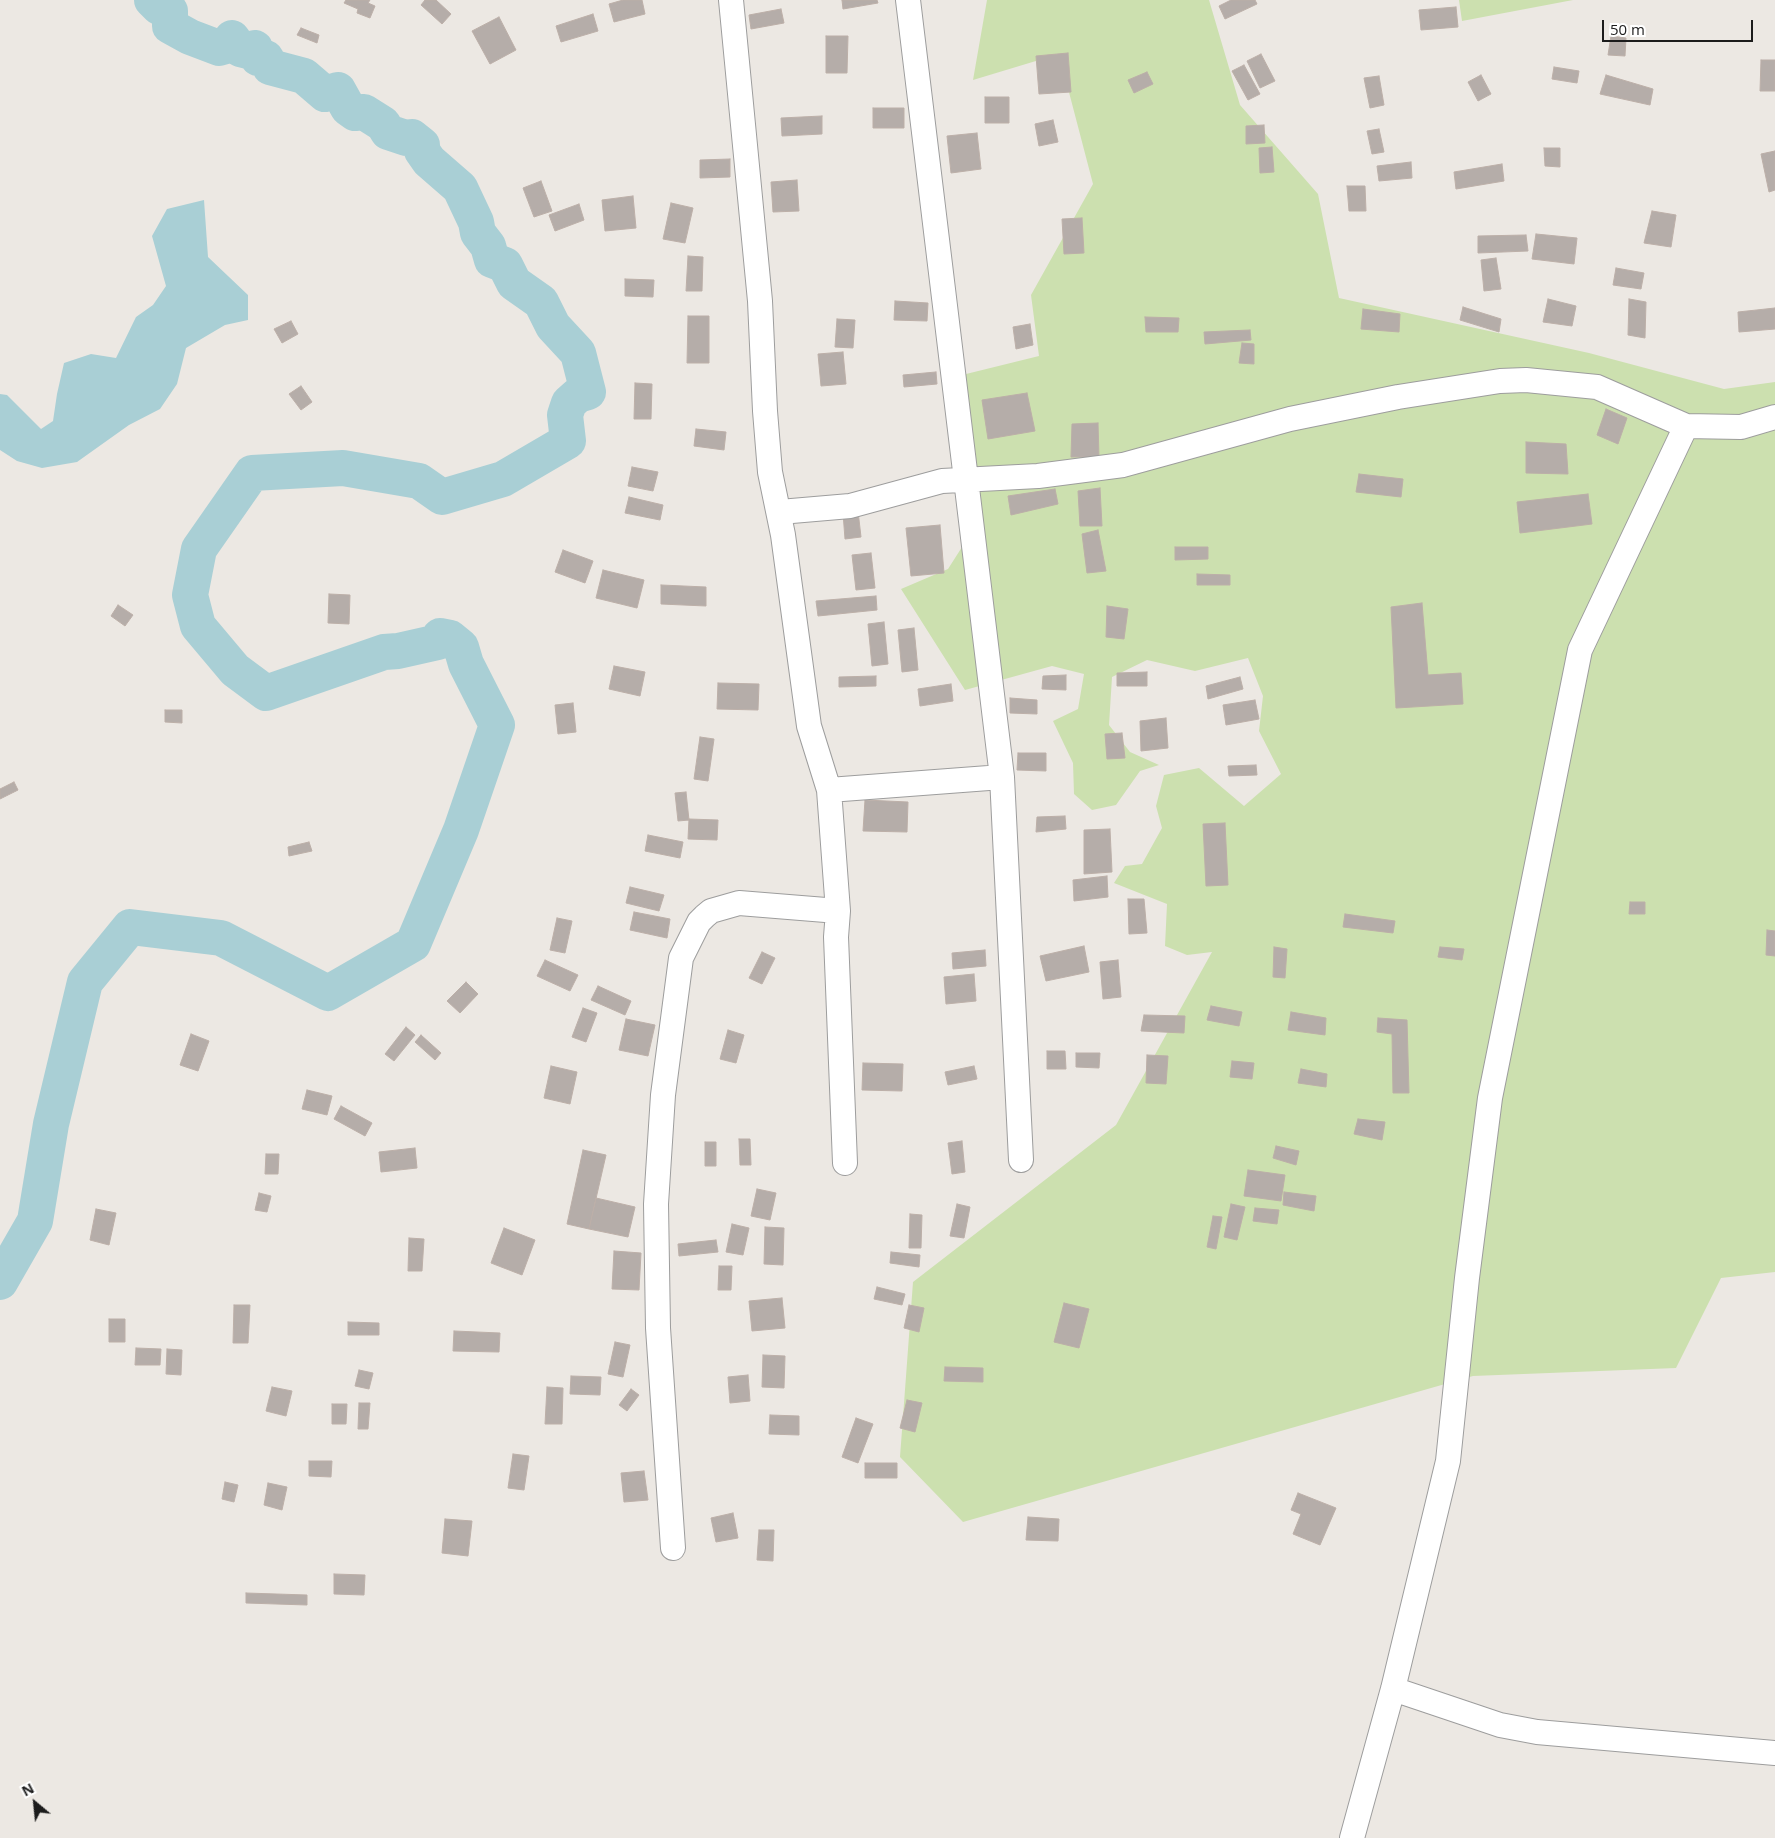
<!DOCTYPE html>
<style>
body{margin:0}
#map{position:relative;width:1775px;height:1838px;overflow:hidden;background:#ece8e3;font-family:"Open Sans",sans-serif}
canvas{display:block}
.north{position:absolute;left:10px;top:1778px;width:50px;height:50px;-webkit-text-stroke:4px #fff;paint-order:stroke;rotate:332deg;font-size:14px;font-weight:700;line-height:20px;text-align:center;color:#1c1c1c}
.north::after{content:'';display:block;margin:auto;width:18px;height:22px;background:#1c1c1c;clip-path:polygon(50% 0,100% 100%,50% 72%,0 100%)}
.scale{position:absolute;left:1602px;top:20px;width:151px;height:22px;box-sizing:border-box;border:2px solid #1c1c1c;border-top:0;padding-left:6px;font-size:15px;line-height:18px;white-space:nowrap;color:#1c1c1c;-webkit-text-stroke:4px #fff;paint-order:stroke}
</style>
<div id="map">
<canvas width="1775" height="1838"></canvas>
<div class="north">N</div>
<div class="scale">50 m</div>
</div>
<script>
const context = document.querySelector('canvas').getContext('2d');
context.lineJoin = 'round';
function fill(path, color) { context.fillStyle = color; context.fill(path, 'evenodd'); }
const poly = rows => new Path2D(rows.map(r => 'M' + r).join(''));
function trace(path, color, width, dash) { context.strokeStyle = color; context.lineWidth = width; context.lineCap = dash ? 'butt' : 'round'; context.setLineDash(dash || []); context.stroke(path); }
const grass = poly([
 [987,0,1209,0,1240,105,1318,194,1339,298,1589,353,1724,389,1775,382,1775,1272,1721,1278,1676,1368,1473,1376,963,1522,900,1457,913,1282,1116,1125,1212,952,1187,955,1165,946,1167,904,1114,883,1125,866,1142,864,1162,828,1156,806,1164,775,1199,768,1244,806,1281,774,1259,731,1263,696,1248,658,1195,671,1147,660,1112,677,1109,725,1130,752,1159,765,1140,771,1116,805,1092,810,1074,794,1073,763,1053,721,1078,709,1084,674,1052,666,965,690,901,589,948,569,978,522,962,375,1039,356,1031,295,1093,184,1059,54,973,80],
 [1459,0,1573,0,1462,21]
]);
const water = poly([
 [204,200,208,257,248,295,248,320,225,325,186,348,177,384,160,409,129,425,77,462,42,468,17,461,0,450,0,394,7,395,41,429,53,421,57,394,64,363,91,354,116,358,136,317,153,305,166,286,152,236,167,209]
]);
const river = poly([
 [0,1282,35,1221,51,1124,85,982,130,927,221,938,328,993,413,944,461,830,497,725,466,664,461,647,450,638,440,636,438,642,398,651,384,652,266,693,235,670,198,626,190,595,199,549,252,473,343,468,419,481,442,497,503,479,568,441,565,415,569,403,578,395,588,392,578,353,553,326,541,302,514,283,505,265,492,260,488,246,478,233,476,222,460,188,429,161,422,151,422,145,412,137,406,138,388,132,383,124,364,112,355,113,348,108,338,90,325,94,304,76,270,67,266,58,258,58,255,48,248,51,240,49,232,38,226,46,219,48,190,37,170,26,170,11,159,7,152,0]
]);
const building = poly([
 [346,0,370,0,368,3,375,6,370,18,357,13,358,9,344,3,346,0],
 [425,0,436,0,451,14,442,24,421,5,425,0],
 [623,0,642,0,645,14,614,22,609,4,623,0],
 [842,0,877,0,878,3,843,9,842,0],
 [1231,0,1255,0,1257,4,1225,19,1219,6,1231,0],
 [1456,7,1458,27,1421,30,1419,10,1456,7],
 [781,9,784,23,751,29,749,15,781,9],
 [593,14,598,31,561,42,556,26,593,14],
 [499,17,516,50,490,64,472,31,499,17],
 [301,28,319,35,317,43,297,35,301,28],
 [826,36,848,36,847,73,826,73,826,36],
 [1611,36,1626,38,1625,56,1608,55,1611,36],
 [1068,53,1071,92,1039,94,1036,56,1068,53],
 [1261,54,1275,81,1260,88,1247,61,1261,54],
 [1761,60,1775,60,1775,91,1760,91,1761,60],
 [1244,65,1260,94,1248,100,1232,71,1244,65],
 [1554,67,1579,71,1577,83,1552,79,1554,67],
 [1147,72,1153,84,1134,93,1128,80,1147,72],
 [1481,75,1491,94,1478,101,1468,82,1481,75],
 [1606,75,1653,89,1650,105,1600,94,1606,75],
 [1379,76,1384,105,1370,108,1364,78,1379,76],
 [985,97,1009,97,1009,123,985,123,985,97],
 [873,108,904,108,904,128,873,128,873,108],
 [822,116,822,134,782,136,781,118,822,116],
 [1053,120,1058,142,1039,146,1035,124,1053,120],
 [1264,125,1265,143,1246,144,1246,126,1264,125],
 [1379,129,1384,152,1372,154,1367,131,1379,129],
 [977,133,981,169,951,173,947,136,977,133],
 [1272,147,1274,172,1260,173,1259,148,1272,147],
 [1544,148,1560,148,1560,167,1545,166,1544,148],
 [1775,151,1775,190,1769,192,1761,154,1775,151],
 [730,159,730,177,700,178,700,160,730,159],
 [1411,162,1412,178,1379,181,1377,166,1411,162],
 [1502,164,1504,181,1456,189,1454,172,1502,164],
 [797,180,799,211,773,212,771,182,797,180],
 [541,181,552,211,534,217,523,188,541,181],
 [1347,186,1365,186,1366,211,1349,211,1347,186],
 [633,196,636,228,605,231,602,200,633,196],
 [671,203,693,208,685,243,663,239,671,203],
 [579,204,584,220,555,231,549,215,579,204],
 [1652,211,1676,215,1671,247,1644,243,1652,211],
 [1082,218,1084,253,1064,254,1062,219,1082,218],
 [1536,234,1577,238,1574,264,1532,259,1536,234],
 [1526,235,1528,251,1478,253,1478,236,1526,235],
 [688,256,703,257,702,291,686,291,688,256],
 [1496,258,1501,289,1484,291,1481,260,1496,258],
 [1616,268,1644,273,1641,289,1613,285,1616,268],
 [625,279,654,280,653,297,625,296,625,279],
 [1548,299,1576,306,1572,326,1543,322,1548,299],
 [1629,299,1646,302,1645,338,1628,335,1629,299],
 [895,301,928,303,927,321,894,320,895,301],
 [1463,307,1501,319,1499,332,1460,320,1463,307],
 [1775,308,1775,329,1739,332,1738,312,1775,308],
 [1363,309,1400,314,1399,332,1361,329,1363,309],
 [688,316,709,316,709,363,687,363,688,316],
 [1145,317,1179,318,1178,332,1146,332,1145,317],
 [837,319,855,320,853,348,835,347,837,319],
 [291,321,298,334,282,343,274,329,291,321],
 [1030,324,1033,345,1016,349,1013,327,1030,324],
 [1250,330,1251,340,1205,344,1204,332,1250,330],
 [1242,343,1254,344,1254,364,1239,363,1242,343],
 [843,352,846,384,821,386,818,354,843,352],
 [936,372,937,384,904,387,903,375,936,372],
 [635,383,652,384,651,419,634,419,635,383],
 [301,386,312,402,301,410,289,394,301,386],
 [1027,393,1035,431,988,439,982,400,1027,393],
 [1606,409,1627,418,1618,444,1597,435,1606,409],
 [1098,423,1099,457,1071,457,1072,424,1098,423],
 [696,429,726,432,724,450,694,446,696,429],
 [1526,442,1566,444,1568,474,1526,473,1526,442],
 [632,467,658,472,653,491,628,486,632,467],
 [1359,474,1403,479,1401,497,1356,492,1359,474],
 [1100,488,1102,526,1080,526,1078,491,1100,488],
 [1055,489,1058,504,1011,515,1008,496,1055,489],
 [1588,494,1592,524,1520,533,1517,502,1588,494],
 [629,497,663,505,660,520,625,513,629,497],
 [858,511,861,537,845,539,843,513,858,511],
 [940,525,944,573,911,576,906,528,940,525],
 [1098,530,1106,571,1087,573,1082,534,1098,530],
 [1175,547,1208,547,1208,559,1175,560,1175,547],
 [563,550,593,561,585,583,555,572,563,550],
 [871,553,875,588,856,590,852,555,871,553],
 [603,570,644,580,637,608,596,598,603,570],
 [1197,574,1230,575,1230,585,1197,585,1197,574],
 [661,585,706,587,706,606,661,604,661,585],
 [329,594,350,595,349,624,328,623,329,594],
 [876,596,877,610,818,616,816,601,876,596],
 [1422,603,1428,675,1461,673,1463,704,1396,708,1391,607,1422,603],
 [118,605,133,615,125,626,111,616,118,605],
 [1107,606,1128,609,1124,639,1106,637,1107,606],
 [884,622,888,664,872,666,868,624,884,622],
 [914,628,918,670,902,672,898,630,914,628],
 [614,666,645,672,640,696,609,689,614,666],
 [1147,672,1147,686,1117,686,1117,673,1147,672],
 [1066,675,1066,690,1042,689,1043,676,1066,675],
 [876,676,876,686,839,687,839,677,876,676],
 [1240,677,1243,689,1208,699,1206,686,1240,677],
 [718,683,759,684,758,710,717,709,718,683],
 [951,684,953,701,920,706,918,689,951,684],
 [1010,698,1037,700,1037,714,1010,713,1010,698],
 [1255,700,1259,719,1226,725,1223,705,1255,700],
 [573,703,576,732,558,734,555,705,573,703],
 [165,710,182,710,182,723,165,722,165,710],
 [1166,718,1168,748,1141,751,1140,721,1166,718],
 [1122,733,1125,758,1107,759,1105,734,1122,733],
 [700,737,714,739,708,781,694,779,700,737],
 [1018,753,1046,753,1046,771,1017,770,1018,753],
 [1256,765,1257,775,1229,776,1228,766,1256,765],
 [14,782,18,790,0,799,0,789,14,782],
 [686,792,689,820,678,821,675,793,686,792],
 [865,800,908,802,907,832,863,831,865,800],
 [1065,816,1066,829,1036,832,1037,817,1065,816],
 [689,819,718,820,717,840,688,839,689,819],
 [1225,823,1228,885,1206,886,1203,824,1225,823],
 [1110,829,1112,872,1084,874,1084,830,1110,829],
 [648,835,683,842,680,858,645,851,648,835],
 [309,842,312,851,289,856,288,847,309,842],
 [1107,876,1108,897,1074,901,1073,880,1107,876],
 [630,887,664,895,659,911,626,903,630,887],
 [1128,899,1144,899,1147,933,1129,934,1128,899],
 [1630,902,1645,902,1645,914,1629,914,1630,902],
 [634,912,670,919,667,938,630,930,634,912],
 [1345,914,1395,921,1393,933,1343,927,1345,914],
 [557,918,572,921,565,953,550,950,557,918],
 [1767,930,1775,931,1775,956,1766,955,1767,930],
 [1084,946,1089,972,1046,981,1040,956,1084,946],
 [1274,947,1287,949,1285,978,1273,977,1274,947],
 [1440,947,1464,949,1462,960,1438,957,1440,947],
 [985,950,986,966,953,969,952,953,985,950],
 [762,952,775,958,762,984,749,978,762,952],
 [545,960,578,975,570,991,537,976,545,960],
 [1118,960,1121,997,1103,999,1100,962,1118,960],
 [974,974,976,1001,946,1004,944,977,974,974],
 [466,982,478,994,460,1013,447,1001,466,982],
 [598,986,631,1001,625,1015,591,1000,598,986],
 [1211,1006,1242,1012,1239,1026,1207,1020,1211,1006],
 [583,1008,597,1013,586,1042,572,1037,583,1008],
 [1291,1012,1326,1018,1325,1035,1288,1030,1291,1012],
 [1144,1015,1185,1016,1184,1033,1141,1031,1144,1015],
 [1378,1018,1407,1020,1409,1093,1393,1093,1392,1034,1377,1032,1378,1018],
 [626,1019,655,1025,648,1056,619,1050,626,1019],
 [406,1027,415,1035,394,1061,385,1054,406,1027],
 [728,1030,744,1035,736,1063,720,1059,728,1030],
 [191,1034,209,1041,198,1071,180,1065,191,1034],
 [421,1035,441,1053,435,1060,415,1042,421,1035],
 [1047,1051,1065,1051,1066,1069,1047,1069,1047,1051],
 [1076,1053,1100,1053,1099,1068,1076,1067,1076,1053],
 [1147,1055,1168,1056,1166,1084,1146,1083,1147,1055],
 [1232,1061,1254,1063,1252,1079,1230,1077,1232,1061],
 [863,1063,903,1064,902,1091,862,1090,863,1063],
 [551,1066,577,1072,570,1104,544,1098,551,1066],
 [974,1066,977,1079,948,1085,945,1072,974,1066],
 [1301,1069,1327,1074,1326,1087,1298,1083,1301,1069],
 [307,1090,332,1096,327,1115,302,1109,307,1090],
 [341,1106,372,1123,365,1136,334,1119,341,1106],
 [1358,1119,1385,1122,1382,1140,1354,1134,1358,1119],
 [739,1139,750,1139,751,1165,740,1165,739,1139],
 [962,1141,965,1172,952,1174,948,1143,962,1141],
 [705,1142,716,1142,716,1166,705,1166,705,1142],
 [1276,1146,1299,1151,1296,1165,1273,1158,1276,1146],
 [415,1148,417,1168,381,1172,379,1152,415,1148],
 [583,1150,606,1155,589,1229,567,1224,583,1150],
 [266,1154,279,1154,278,1174,265,1174,266,1154],
 [1248,1170,1285,1175,1281,1201,1244,1196,1248,1170],
 [757,1189,776,1193,770,1220,751,1216,757,1189],
 [1284,1192,1316,1196,1314,1211,1283,1205,1284,1192],
 [259,1193,271,1196,267,1212,255,1210,259,1193],
 [596,1198,635,1207,628,1237,589,1229,596,1198],
 [957,1204,970,1207,964,1238,950,1236,957,1204],
 [1231,1204,1245,1207,1237,1240,1224,1237,1231,1204],
 [1255,1208,1279,1210,1277,1224,1253,1221,1255,1208],
 [96,1209,116,1213,109,1245,90,1240,96,1209],
 [910,1214,922,1215,921,1248,909,1248,910,1214],
 [1213,1216,1222,1217,1216,1249,1207,1247,1213,1216],
 [732,1224,749,1228,743,1255,726,1252,732,1224],
 [765,1227,784,1228,783,1265,764,1264,765,1227],
 [504,1228,535,1240,522,1275,491,1263,504,1228],
 [409,1238,424,1239,422,1271,408,1271,409,1238],
 [716,1240,718,1252,679,1256,678,1244,716,1240],
 [614,1251,641,1253,639,1290,612,1289,614,1251],
 [891,1252,920,1255,919,1267,890,1263,891,1252],
 [719,1266,732,1266,731,1290,718,1290,719,1266],
 [877,1287,905,1294,902,1305,874,1299,877,1287],
 [782,1298,785,1328,752,1331,749,1301,782,1298],
 [1064,1303,1089,1309,1079,1348,1054,1342,1064,1303],
 [234,1305,250,1305,248,1343,233,1343,234,1305],
 [909,1305,924,1308,919,1332,904,1328,909,1305],
 [109,1319,125,1319,125,1342,109,1342,109,1319],
 [348,1322,379,1323,379,1335,348,1335,348,1322],
 [454,1331,500,1333,499,1352,453,1351,454,1331],
 [615,1342,630,1345,623,1377,608,1374,615,1342],
 [136,1348,161,1349,160,1365,135,1365,136,1348],
 [167,1349,182,1350,181,1375,166,1374,167,1349],
 [763,1355,785,1356,784,1388,762,1387,763,1355],
 [945,1367,983,1368,983,1382,944,1381,945,1367],
 [359,1370,373,1373,369,1389,355,1386,359,1370],
 [748,1375,750,1401,730,1403,728,1377,748,1375],
 [571,1376,601,1377,600,1395,570,1394,571,1376],
 [272,1387,292,1391,286,1416,266,1411,272,1387],
 [547,1387,563,1388,562,1424,545,1424,547,1387],
 [631,1389,639,1395,627,1411,619,1405,631,1389],
 [907,1400,922,1403,915,1432,900,1428,907,1400],
 [359,1403,370,1403,368,1429,358,1429,359,1403],
 [332,1404,347,1404,346,1424,332,1424,332,1404],
 [770,1415,799,1416,799,1435,769,1434,770,1415],
 [856,1418,873,1424,858,1463,842,1457,856,1418],
 [513,1454,529,1456,524,1490,508,1488,513,1454],
 [309,1461,332,1461,331,1477,309,1476,309,1461],
 [865,1463,897,1463,897,1478,865,1478,865,1463],
 [644,1471,648,1500,624,1502,621,1473,644,1471],
 [225,1482,238,1485,234,1502,222,1499,225,1482],
 [268,1483,287,1487,282,1510,264,1505,268,1483],
 [1298,1493,1336,1508,1320,1545,1293,1534,1301,1514,1291,1510,1298,1493],
 [733,1513,738,1538,716,1542,711,1518,733,1513],
 [1028,1517,1059,1519,1058,1541,1026,1540,1028,1517],
 [445,1519,472,1521,468,1556,442,1553,445,1519],
 [759,1530,774,1530,773,1561,757,1560,759,1530],
 [334,1574,365,1575,364,1595,334,1594,334,1574],
 [246,1593,307,1595,307,1605,246,1603,246,1593]
]);
const street = poly([
 [731,0,760,301,765,411,770,472,783,535,809,726,829,790,838,911,836,937,845,1163],
 [908,0,1002,777,1021,1160],
 [780,512,850,506,942,481,1038,476,1123,465,1290,419,1398,397,1500,381,1526,380,1597,387,1686,426,1741,427,1775,417],
 [829,790,1002,777],
 [673,1548,658,1328,656,1204,663,1095,681,958,699,922,705,916,711,911,739,903,838,911],
 [1393,1689,1500,1725,1537,1732,1775,1753],
 [1352,1838,1393,1689,1448,1461,1467,1278,1490,1098,1580,650,1686,426]
]);
fill(grass, '#cce0af');
fill(water, '#a9cfd5');
trace(river, '#a9cfd5', 36);
fill(building, '#b5ada9');
trace(building, '#bcafa8', 1);
trace(street, '#9d9d9d', 26);
trace(street, '#fff', 24);
</script>
